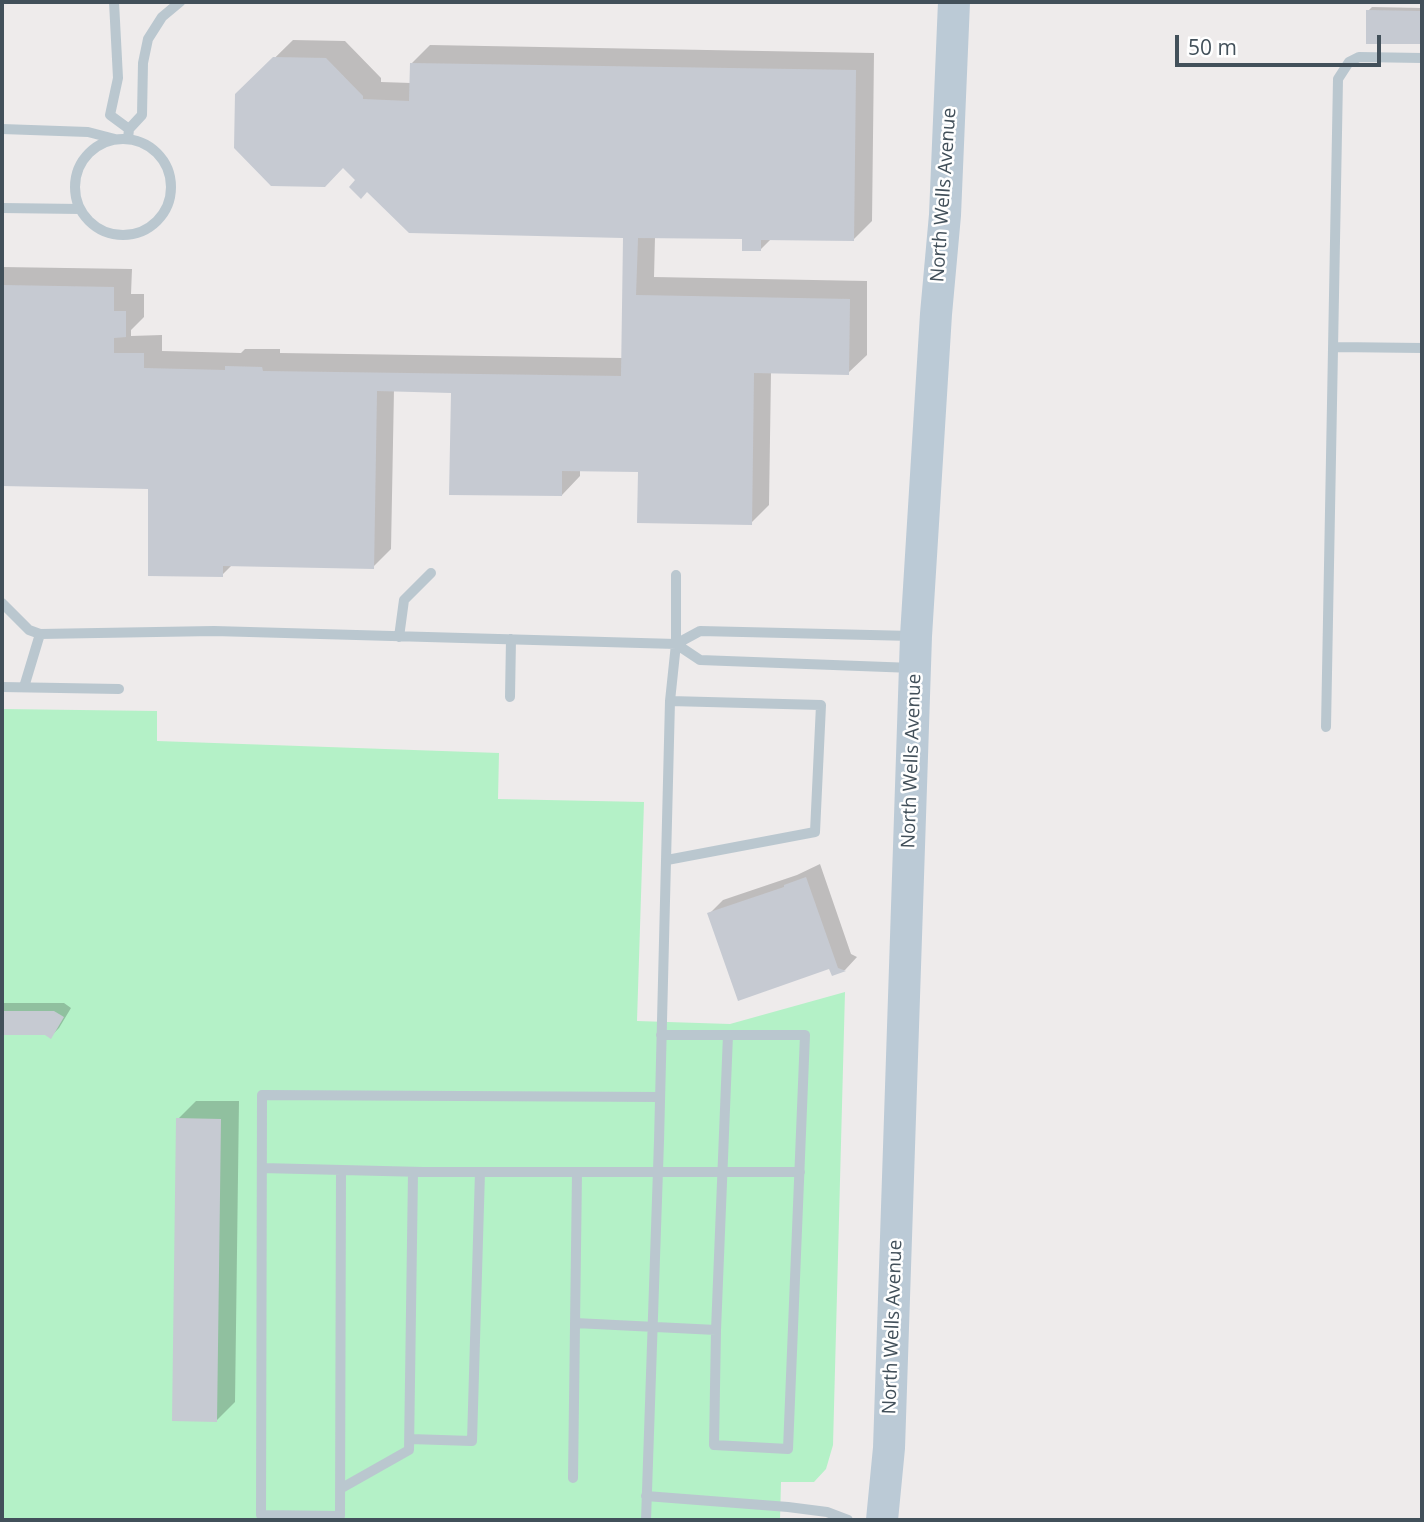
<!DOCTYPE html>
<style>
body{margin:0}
#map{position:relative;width:1424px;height:1522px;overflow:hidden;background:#eeebeb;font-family:"Open Sans",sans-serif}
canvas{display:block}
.frame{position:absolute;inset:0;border:4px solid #42505a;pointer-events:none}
.scale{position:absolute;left:1175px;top:35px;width:206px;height:32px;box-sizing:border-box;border:4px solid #42505a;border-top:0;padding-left:9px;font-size:21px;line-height:24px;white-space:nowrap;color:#42505a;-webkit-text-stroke:5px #fff;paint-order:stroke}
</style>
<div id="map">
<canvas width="1424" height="1522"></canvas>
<div class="frame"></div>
<div class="scale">50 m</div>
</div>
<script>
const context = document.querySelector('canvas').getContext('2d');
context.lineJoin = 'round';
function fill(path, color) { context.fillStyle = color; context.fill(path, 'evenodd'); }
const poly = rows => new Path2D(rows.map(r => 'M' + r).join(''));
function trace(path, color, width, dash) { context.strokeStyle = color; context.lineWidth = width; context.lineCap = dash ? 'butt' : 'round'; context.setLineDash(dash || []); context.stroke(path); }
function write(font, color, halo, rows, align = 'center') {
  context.font = font + ' "Open Sans",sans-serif'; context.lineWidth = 5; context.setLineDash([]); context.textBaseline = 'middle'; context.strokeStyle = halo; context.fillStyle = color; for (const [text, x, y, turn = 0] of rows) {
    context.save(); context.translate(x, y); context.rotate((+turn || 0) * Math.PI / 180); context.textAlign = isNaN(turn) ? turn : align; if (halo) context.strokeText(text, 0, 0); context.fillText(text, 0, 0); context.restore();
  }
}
const green = poly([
 [2,709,157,711,157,741,499,753,498,799,644,802,637,1021,730,1024,845,992,833,1445,826,1469,814,1482,781,1482,780,1520,2,1520]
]);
const shadow = poly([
 [1372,7,1422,8,1422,43,1368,42,1368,11],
 [293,40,345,41,381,78,381,82,411,83,412,63,430,45,874,53,872,221,853,240,772,238,761,249,743,238,655,237,654,277,867,281,867,355,848,373,771,372,769,505,751,523,640,470,580,470,580,476,562,495,452,391,394,389,391,549,373,567,232,565,222,575,150,487,2,485,2,267,132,269,131,294,144,294,144,317,131,330,131,336,162,335,162,351,241,353,245,349,280,349,280,353,623,358,625,236,358,180,343,166,237,95],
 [820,864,851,954,857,957,845,970,833,974,831,968,709,914,723,900,797,875],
 [2,1003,64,1003,71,1008,59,1028,50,1037,46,1034,2,1033],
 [196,1101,239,1101,235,1402,217,1420,178,1119]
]);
const building = poly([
 [1366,10,1422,11,1422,44,1366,44],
 [273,57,326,58,363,96,363,99,409,101,410,63,856,70,854,241,761,240,761,251,742,251,742,239,638,238,636,295,850,299,849,375,754,373,752,525,637,523,638,472,562,471,562,496,449,495,451,393,377,391,374,569,223,566,223,577,148,576,148,489,2,486,2,285,114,287,114,311,126,311,126,337,114,338,114,353,144,353,144,368,225,370,225,366,262,367,263,371,621,376,623,238,409,233,367,192,361,199,349,187,355,180,343,168,325,187,271,186,234,148,235,94],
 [806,877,838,968,846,971,832,976,829,969,738,1001,707,913,784,887,784,885],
 [2,1011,54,1011,64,1017,51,1039,45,1035,2,1035],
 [176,1118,221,1119,217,1422,172,1421]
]);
const service = poly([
 [114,2,118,78,110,115,129,129],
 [2,129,88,132,115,139],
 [128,139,129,129,142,115,143,63,148,39,162,17,180,2],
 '75 187a48 48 0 1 1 96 0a48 48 0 1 1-96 0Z',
 [2,208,80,209],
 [1335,347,1422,348],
 [2,603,29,630,40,634,24,687],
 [40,634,214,631,676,644,700,631,913,636],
 [399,637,404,600,431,573],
 [676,644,700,660,913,668],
 [2,687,119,689],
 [510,697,511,639],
 [1326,727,1338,79,1349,62,1359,57,1422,58],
 [667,860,815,832,821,705,670,701],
 [262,1168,423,1172,800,1172],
 [341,1171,340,1516,261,1515,262,1095,660,1097],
 [575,1323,716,1330,714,1445,788,1449,805,1035,661,1035],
 [716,1330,728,1035],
 [410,1439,472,1441,480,1172],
 [573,1478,577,1173],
 [340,1489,409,1450,413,1172],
 [646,1496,788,1507,827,1512,848,1520],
 [646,1520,659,1141,670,701,676,644,676,575]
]);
const secondary = poly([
 [882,1520,889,1448,916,636,936,314,945,215,954,2]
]);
const streetNames = [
 ["North Wells Avenue",944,195,-86],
 ["North Wells Avenue",912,761,-88],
 ["North Wells Avenue",893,1327,-88]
];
fill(green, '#b4f1c7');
fill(shadow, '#0003');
fill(building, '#c6cad2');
trace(service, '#bac7cf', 10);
trace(secondary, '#bbcad6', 32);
write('19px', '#42505a', '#fff', streetNames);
</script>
